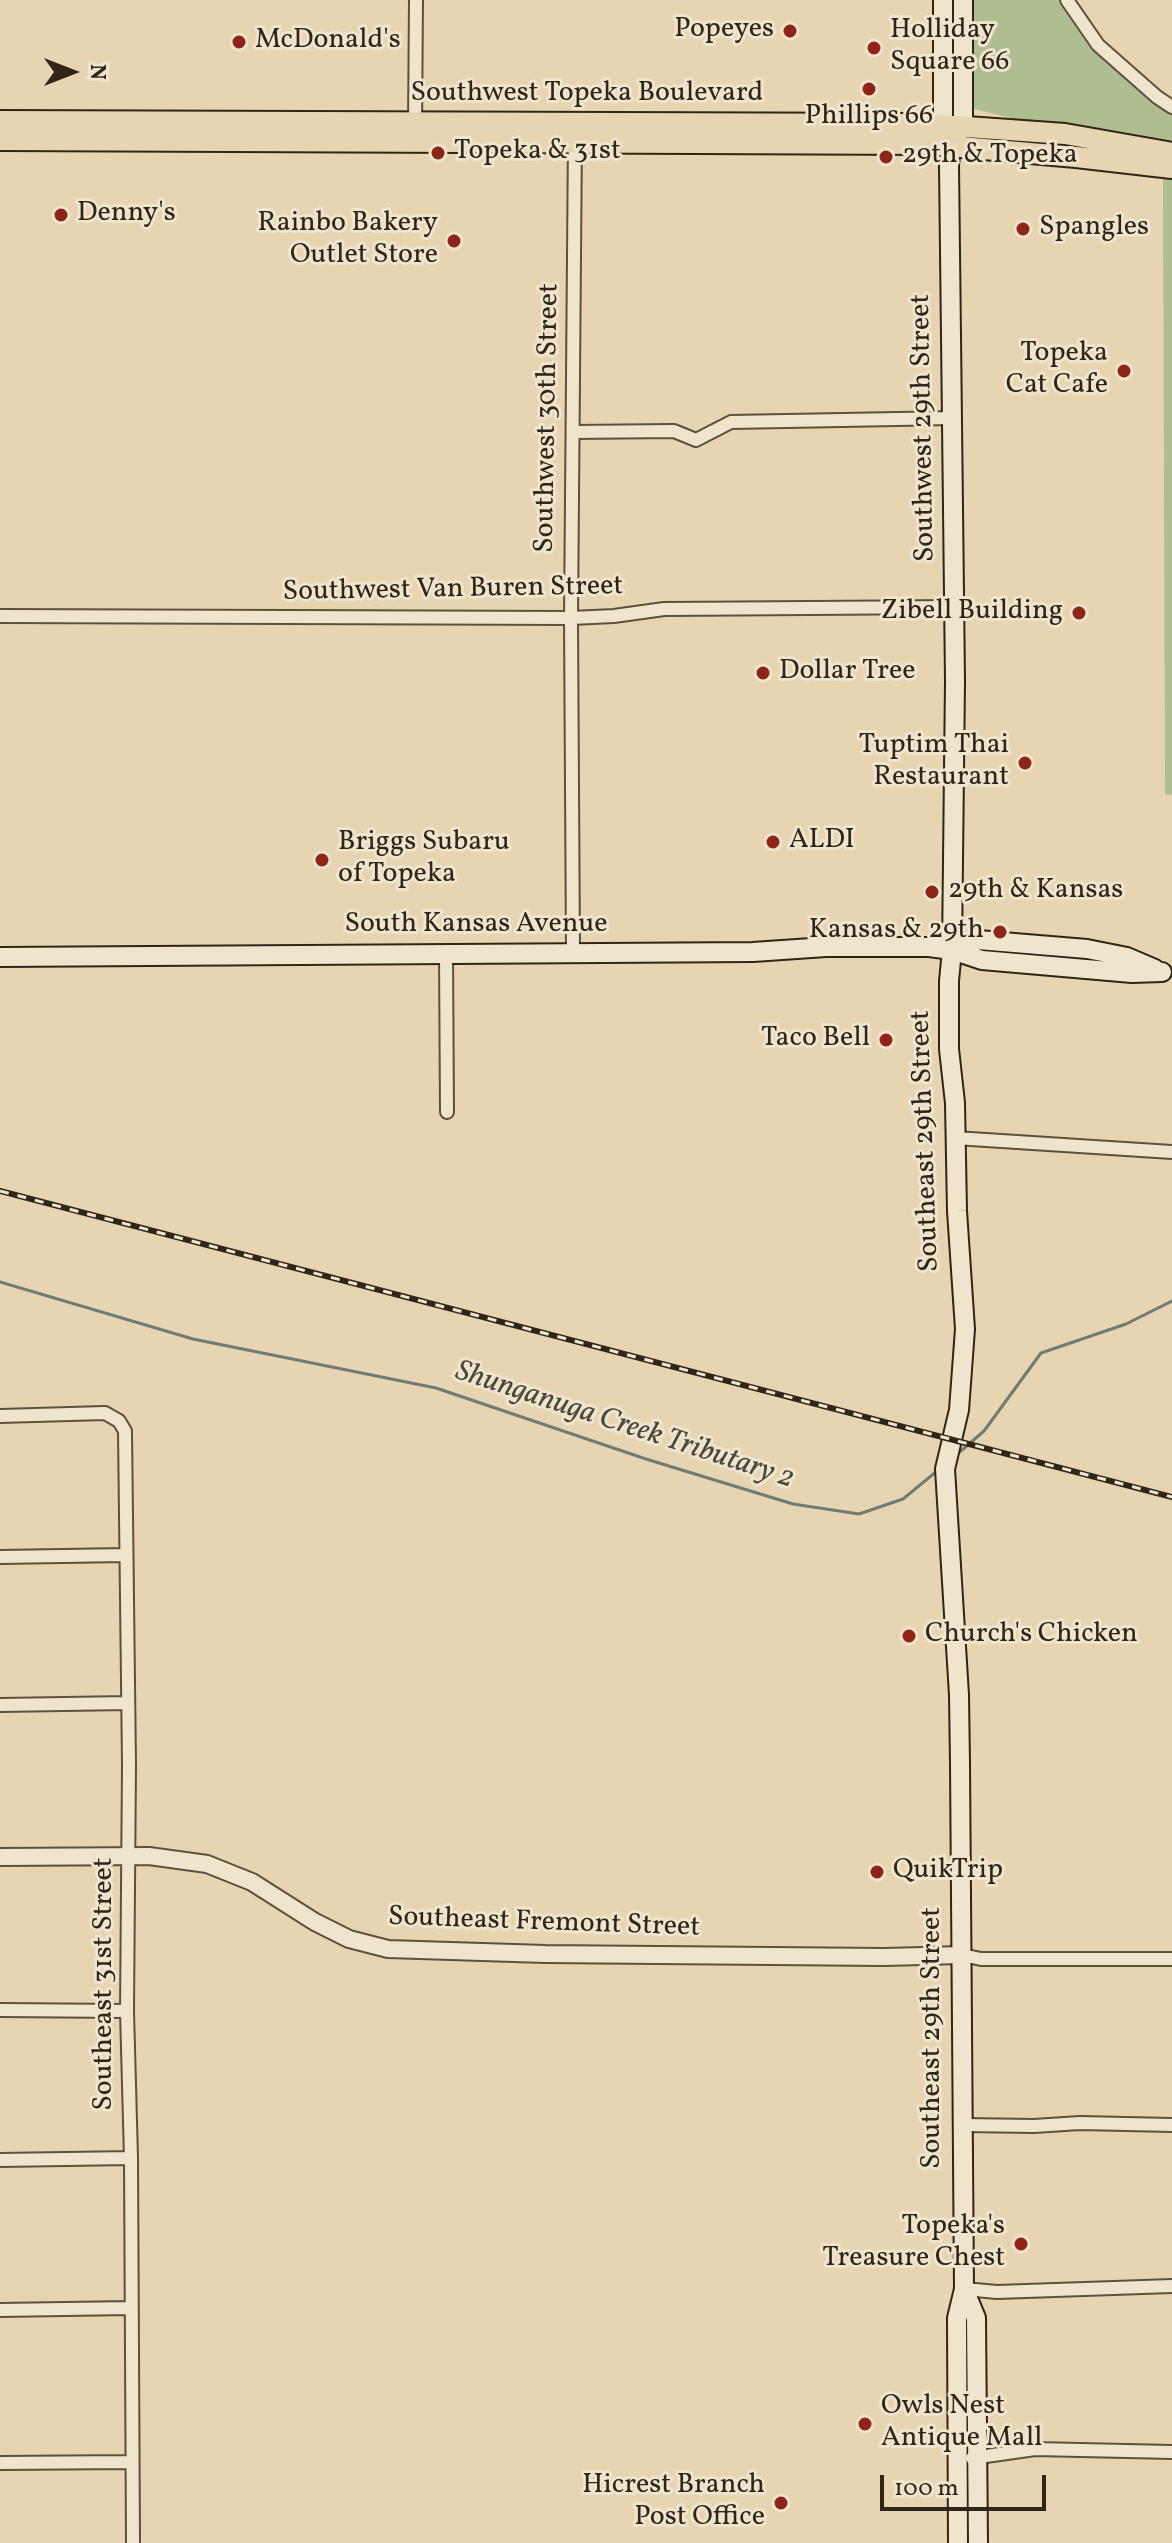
<!DOCTYPE html>
<style>
body{margin:0}
#map{position:relative;width:1172px;height:2543px;overflow:hidden;background:#e7d5b1;font-family:Vollkorn,serif}
canvas{display:block}
.north{position:absolute;left:32px;top:32px;width:80px;height:80px;-webkit-text-stroke:6px #efe4cc;paint-order:stroke;rotate:90deg;font-size:22px;font-weight:700;line-height:32px;text-align:center;color:#2f2518}
.north::after{content:'';display:block;margin:auto;width:28px;height:36px;background:#2f2518;clip-path:polygon(50% 0,100% 100%,50% 72%,0 100%)}
.scale{position:absolute;left:880px;top:2475px;width:166px;height:36px;box-sizing:border-box;border:4px solid #2f2518;border-top:0;padding-left:10px;font-size:24px;line-height:28px;white-space:nowrap;color:#2f2518;-webkit-text-stroke:6px #efe4cc;paint-order:stroke}
</style>
<div id="map">
<canvas width="1172" height="2543"></canvas>
<div class="north">N</div>
<div class="scale">100 m</div>
</div>
<script>
const context = document.querySelector('canvas').getContext('2d');
context.lineJoin = 'round';
function fill(path, color) { context.fillStyle = color; context.fill(path, 'evenodd'); }
const poly = rows => new Path2D(rows.map(r => 'M' + r).join(''));
function trace(path, color, width, dash) { context.strokeStyle = color; context.lineWidth = width; context.lineCap = dash ? 'butt' : 'round'; context.setLineDash(dash || []); context.stroke(path); }
function write(font, color, halo, rows, align = 'center') {
  context.font = font + ' Vollkorn,serif'; context.lineWidth = 6; context.setLineDash([]); context.textBaseline = 'middle'; context.strokeStyle = halo; context.fillStyle = color; for (const [text, x, y, turn = 0] of rows) {
    context.save(); context.translate(x, y); context.rotate((+turn || 0) * Math.PI / 180); context.textAlign = isNaN(turn) ? turn : align; if (halo) context.strokeText(text, 0, 0); context.fillText(text, 0, 0); context.restore();
  }
}
const green = poly([
 [972,0,1070,0,1089,35,1172,105,1172,157,974,109],
 [1163,174,1172,175,1172,795,1165,794]
]);
const stream = poly([
 [0,1282,193,1339,436,1388,646,1459,793,1504,859,1514,903,1499,937,1471],
 [955,1456,984,1431,1041,1353,1126,1324,1172,1301]
]);
const minor = poly([
 [1067,0,1098,45,1157,97,1172,107],
 [415,128,416,0],
 [573,432,674,431,696,440,731,422,953,418],
 [0,616,571,618,614,616,664,609,955,607],
 [573,953,571,618,575,136],
 [446,954,447,1112],
 [955,1138,1172,1152],
 [0,1416,105,1413,119,1421,125,1431,129,1765,127,2011,131,2158,133,2543],
 [0,1557,126,1555],
 [0,1705,128,1703],
 [962,1955,981,1959,1172,1959],
 [0,2010,127,2011],
 [963,2125,1034,2126,1080,2123,1172,2125],
 [0,2160,131,2158],
 [964,2289,997,2292,1172,2286],
 [0,2310,130,2308],
 [972,2458,1035,2449,1172,2452],
 [0,2463,131,2462]
]);
const tertiary = poly([
 [0,1857,149,1856,207,1864,252,1882,315,1922,349,1939,388,1949,545,1954,884,1957,962,1955]
]);
const secondary = poly([
 [943,0,943,124,947,136],
 [952,950,978,940,1087,949,1127,957,1155,969],
 [0,957,753,952,826,947,929,947,952,950,982,960,1132,973,1162,972],
 [964,2289,976,2318,978,2543],
 [958,2543,957,2318,964,2289,960,1764,959,1695,945,1469,959,1410,965,1329,957,1211,955,1103,949,1049,949,981,952,950,955,681,949,165,951,146,963,125,963,0]
]);
const primary = poly([
 [0,121,925,124,1065,134,1172,153],
 [0,140,926,144,1076,157,1172,168]
]);
const rail = poly([
 [0,1191,1172,1497]
]);
const markers = [
 [790,31,8,"#8f2418"],
 [239,42,8,"#8f2418"],
 [874,48,8,"#8f2418"],
 [869,89,8,"#8f2418"],
 [438,153,8,"#8f2418"],
 [886,157,8,"#8f2418"],
 [61,215,8,"#8f2418"],
 [1023,229,8,"#8f2418"],
 [454,241,8,"#8f2418"],
 [1124,371,8,"#8f2418"],
 [1079,613,8,"#8f2418"],
 [763,673,8,"#8f2418"],
 [1025,763,8,"#8f2418"],
 [773,842,8,"#8f2418"],
 [322,860,8,"#8f2418"],
 [932,892,8,"#8f2418"],
 [1000,932,8,"#8f2418"],
 [886,1040,8,"#8f2418"],
 [909,1636,8,"#8f2418"],
 [877,1872,8,"#8f2418"],
 [1021,2244,8,"#8f2418"],
 [865,2424,8,"#8f2418"],
 [781,2503,8,"#8f2418"]
];
const poiNames = [
 ["Popeyes",774,31,"right"],
 ["Holliday",890,32],
 ["Square 66",890,64],
 ["McDonald's",255,42],
 ["Phillips 66",869,118,"center"],
 ["Topeka & 31st",454,153],
 ["29th & Topeka",902,157],
 ["Denny's",77,215],
 ["Rainbo Bakery",438,225,"right"],
 ["Outlet Store",438,257,"right"],
 ["Spangles",1039,229],
 ["Topeka",1108,355,"right"],
 ["Cat Cafe",1108,387,"right"],
 ["Zibell Building",1063,613,"right"],
 ["Dollar Tree",779,673],
 ["Tuptim Thai",1009,747,"right"],
 ["Restaurant",1009,779,"right"],
 ["ALDI",789,842],
 ["Briggs Subaru",338,844],
 ["of Topeka",338,876],
 ["29th & Kansas",948,892],
 ["Kansas & 29th",984,932,"right"],
 ["Taco Bell",870,1040,"right"],
 ["Church's Chicken",925,1636],
 ["QuikTrip",893,1872],
 ["Topeka's",1005,2228,"right"],
 ["Treasure Chest",1005,2260,"right"],
 ["Owls Nest",881,2408],
 ["Antique Mall",881,2440],
 ["Hicrest Branch",765,2487,"right"],
 ["Post Office",765,2519,"right"]
];
const streetNames = [
 ["Southwest Topeka Boulevard",587,95],
 ["Southwest 30th Street",549,418,-89],
 ["Southwest 29th Street",925,428,-91],
 ["Southwest Van Buren Street",453,591,-1],
 ["South Kansas Avenue",476,926],
 ["Southeast 29th Street",927,1141,-92],
 ["Southeast Fremont Street",544,1924,2],
 ["Southeast 31st Street",106,1984,-90],
 ["Southeast 29th Street",934,2038,-90]
];
const waterNames = [
 ["Shunganuga Creek Tributary 2",624,1427,18]
];
fill(green, '#afbe91');
trace(stream, '#6e7d74', 3);
trace(minor, '#5d513e', 16);
trace(tertiary, '#5d513e', 20);
trace(secondary, '#2f2518', 22);
trace(primary, '#2f2518', 24);
trace(minor, '#efe4cc', 12);
trace(tertiary, '#efe4cc', 16);
trace(secondary, '#efe4cc', 18);
trace(primary, '#e7d5b1', 20);
trace(rail, '#2f2518', 6);
trace(rail, '#efe4cc', 3, [9]);
for (const [x, y, r, color] of markers) { const dot = new Path2D(); dot.arc(x, y, r, 0, 2 * Math.PI); context.fillStyle = color; context.fill(dot); trace(dot, '#efe4cc', 3); }
write('28px', '#2f2518', '#efe4cc', poiNames, 'left');
write('28px', '#2f2518', '#efe4cc', streetNames);
write('italic 30px', '#494a3e', '#efe4cc', waterNames);
</script>
